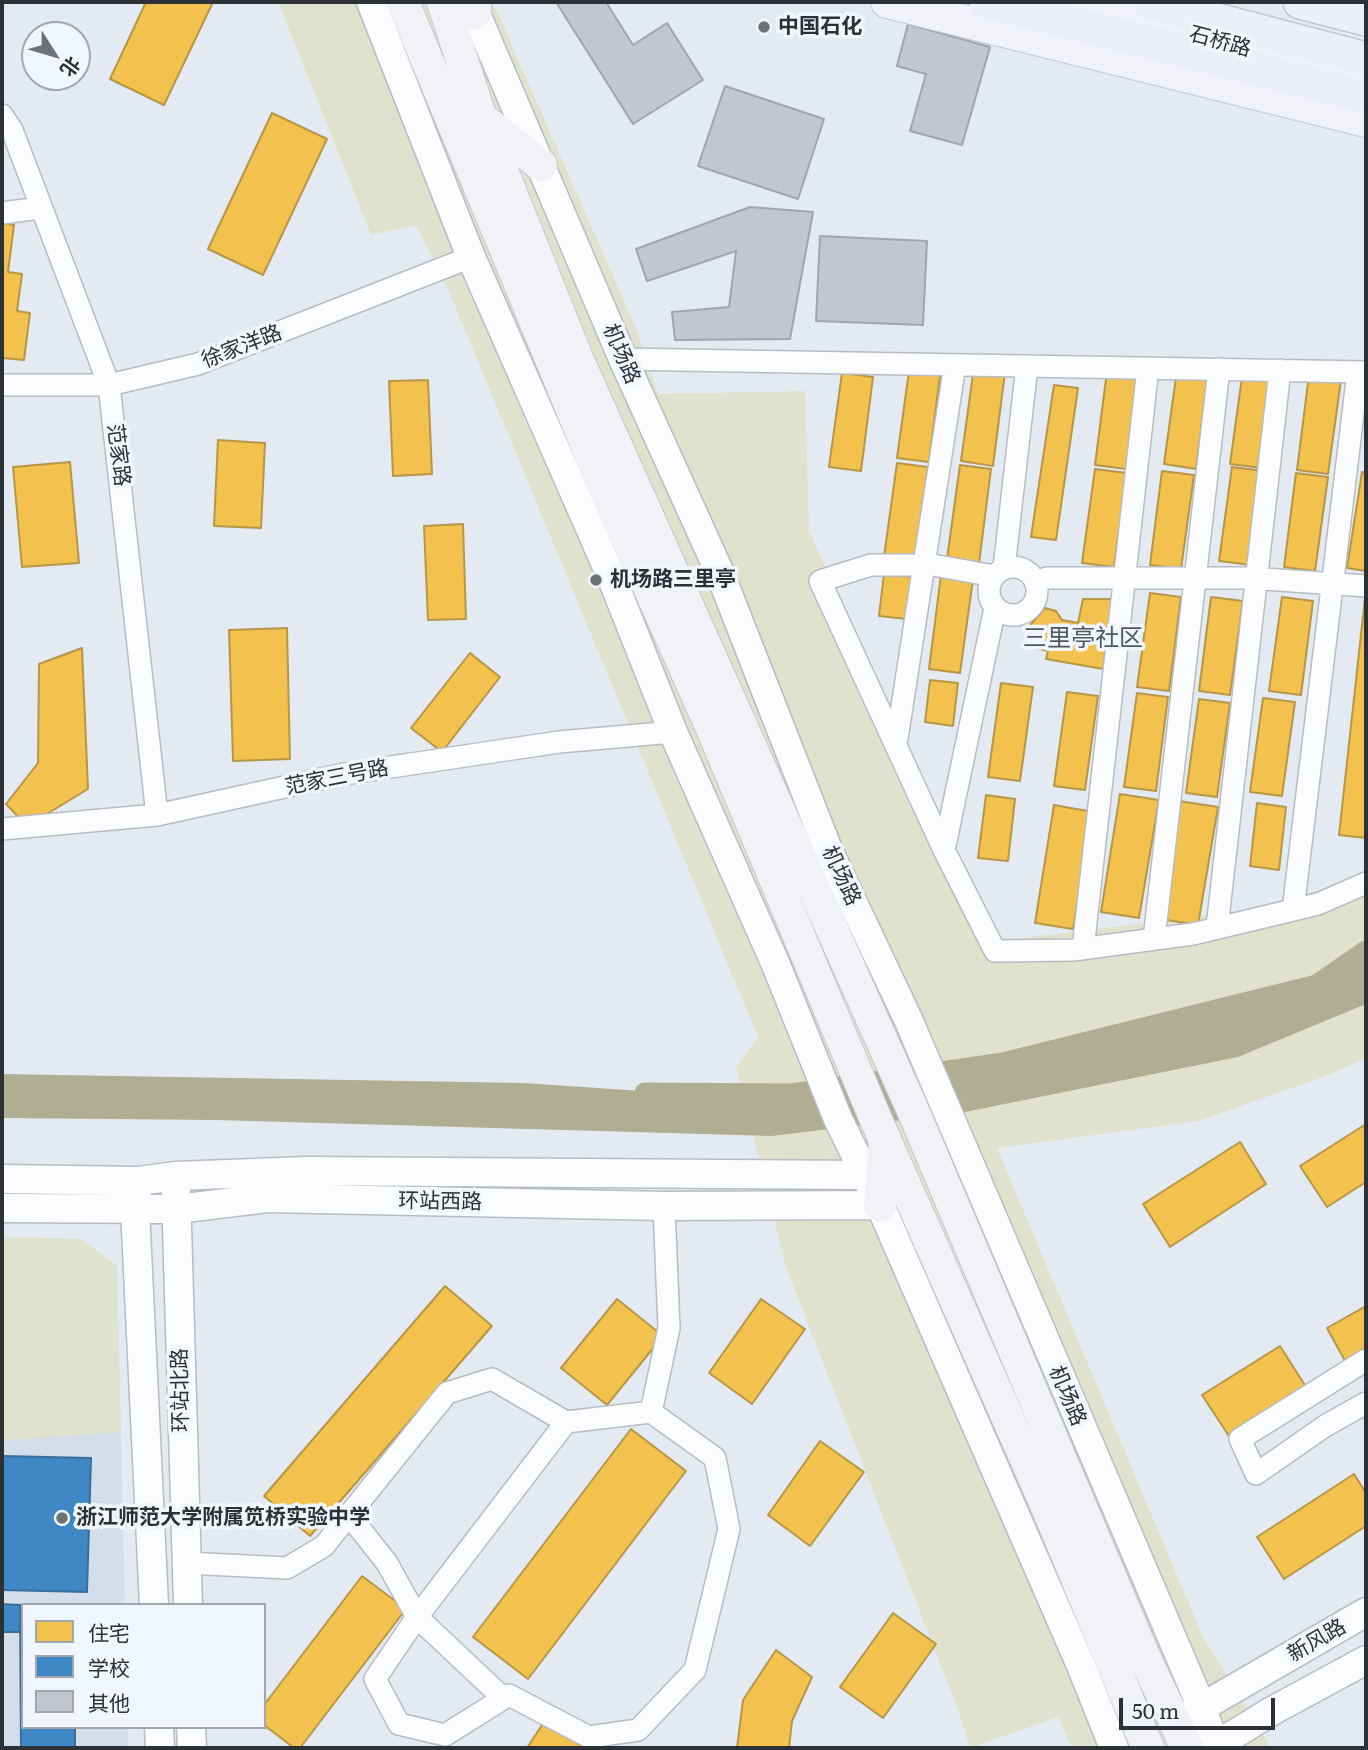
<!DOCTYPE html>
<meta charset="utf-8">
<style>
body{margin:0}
#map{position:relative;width:1368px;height:1750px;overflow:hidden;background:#e4eaf1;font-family:Literata,"Noto Sans SC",serif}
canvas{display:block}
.frame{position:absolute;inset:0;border:4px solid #2d3136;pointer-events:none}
.legend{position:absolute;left:21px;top:1603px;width:245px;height:126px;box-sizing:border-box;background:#f0f6fe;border:2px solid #a2a7ae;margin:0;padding:9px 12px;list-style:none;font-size:21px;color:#2d3136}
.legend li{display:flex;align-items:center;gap:14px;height:35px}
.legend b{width:35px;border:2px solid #a2a7ae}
.north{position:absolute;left:21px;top:21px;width:70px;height:70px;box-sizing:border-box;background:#f0f6fe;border:2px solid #a2a7ae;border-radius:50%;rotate:127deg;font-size:19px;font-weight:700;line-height:28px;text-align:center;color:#2d3136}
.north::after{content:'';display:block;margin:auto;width:24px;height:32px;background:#6d7277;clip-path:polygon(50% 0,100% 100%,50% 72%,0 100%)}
.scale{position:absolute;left:1119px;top:1698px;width:156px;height:32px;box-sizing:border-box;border:4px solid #2d3136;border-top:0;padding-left:9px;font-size:21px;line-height:24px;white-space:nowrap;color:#2d3136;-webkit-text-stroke:5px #f0f6fe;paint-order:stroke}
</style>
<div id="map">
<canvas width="1368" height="1750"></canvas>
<div class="frame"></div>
<ul class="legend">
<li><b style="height:19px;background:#f2c14e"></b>住宅</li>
<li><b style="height:19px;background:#3f88c5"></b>学校</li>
<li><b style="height:19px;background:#c3c7cd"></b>其他</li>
</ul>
<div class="north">北</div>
<div class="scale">50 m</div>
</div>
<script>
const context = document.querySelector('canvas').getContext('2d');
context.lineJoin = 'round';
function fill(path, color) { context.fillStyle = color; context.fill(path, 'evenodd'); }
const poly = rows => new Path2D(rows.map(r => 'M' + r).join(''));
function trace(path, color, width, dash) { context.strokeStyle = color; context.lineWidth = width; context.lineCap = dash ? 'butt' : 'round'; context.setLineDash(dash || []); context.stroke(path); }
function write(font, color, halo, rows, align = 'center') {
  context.font = font + ' Literata,"Noto Sans SC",serif'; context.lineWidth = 7; context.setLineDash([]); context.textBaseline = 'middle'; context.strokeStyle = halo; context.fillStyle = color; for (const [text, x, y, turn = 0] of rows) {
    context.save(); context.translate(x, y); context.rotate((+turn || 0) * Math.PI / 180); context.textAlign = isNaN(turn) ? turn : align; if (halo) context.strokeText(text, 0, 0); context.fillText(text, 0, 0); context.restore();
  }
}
const built = poly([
 [2,1237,81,1239,117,1266,125,1605,23,1605,23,1727,128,1727,128,1748,2,1748]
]);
const green = poly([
 [278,2,493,2,638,333,658,394,805,391,809,531,997,941,1235,912,1340,885,1366,869,1366,1058,1331,1074,1199,1121,997,1148,1202,1635,1271,1748,1072,1748,1058,1717,970,1748,957,1707,786,1267,736,1067,758,1037,448,289,416,225,371,235],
 [2,1237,81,1239,117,1266,120,1432,2,1440]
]);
const water = poly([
 [1366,965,1366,1004,1238,1057,960,1113,772,1136,216,1120,2,1118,2,1074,524,1083,803,1102,1224,1018]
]);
const homes = poly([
 [146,2,213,2,164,105,110,79,146,2],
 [272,113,327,139,263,275,208,249,272,113],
 [2,223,14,225,8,272,22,274,17,311,30,313,24,360,2,358,2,223],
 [910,364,941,368,929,462,897,458,910,364],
 [974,367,1005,372,993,466,961,461,974,367],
 [1177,370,1208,375,1196,469,1164,464,1177,370],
 [1243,370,1274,375,1261,468,1230,464,1243,370],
 [1107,371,1139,375,1126,469,1095,465,1107,371],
 [842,373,873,377,861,471,829,467,842,373],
 [1309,375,1341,380,1328,474,1297,470,1309,375],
 [428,380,432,474,393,476,389,381,428,380],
 [1054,385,1078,388,1056,540,1031,537,1054,385],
 [218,440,265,443,261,528,214,526,218,440],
 [70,462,79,563,22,567,13,467,70,462],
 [897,463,928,467,915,561,884,557,897,463],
 [960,465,991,469,979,563,947,559,960,465],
 [1232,467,1263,471,1251,565,1219,561,1232,467],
 [1095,469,1127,473,1114,567,1082,563,1095,469],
 [1162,471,1194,475,1181,569,1150,565,1162,471],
 [1362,472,1366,473,1366,571,1347,568,1362,472],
 [1296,473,1328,477,1315,571,1284,567,1296,473],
 [463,524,466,619,428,620,424,526,463,524],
 [884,574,913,577,907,619,879,616,884,574],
 [941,575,973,579,960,673,929,669,941,575],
 [1150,593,1181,597,1169,691,1137,687,1150,593],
 [1211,597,1243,601,1230,695,1199,691,1211,597],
 [1282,597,1313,601,1301,695,1269,691,1282,597],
 [1365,598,1366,598,1366,838,1339,835,1365,598],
 [1083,599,1113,599,1103,669,1046,659,1048,651,1032,647,1025,631,1045,608,1056,611,1062,620,1078,623,1083,599],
 [287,628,290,759,233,761,229,630,287,628],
 [82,648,88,789,27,826,6,804,38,763,39,664,82,648],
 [470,653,500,677,442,752,411,728,470,653],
 [930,680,958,683,953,726,925,722,930,680],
 [1001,683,1033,687,1020,781,988,777,1001,683],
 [1067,692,1098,696,1085,790,1054,786,1067,692],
 [1137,693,1168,697,1156,791,1124,787,1137,693],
 [1263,698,1295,702,1282,796,1250,792,1263,698],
 [1199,699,1230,703,1217,797,1186,793,1199,699],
 [1120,794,1159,800,1139,918,1101,912,1120,794],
 [986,795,1015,799,1008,861,978,858,986,795],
 [1179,801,1218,807,1198,925,1160,919,1179,801],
 [1257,803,1286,807,1279,870,1250,866,1257,803],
 [1054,805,1093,812,1073,929,1035,923,1054,805],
 [1366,1124,1366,1182,1327,1207,1300,1166,1366,1124],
 [1240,1142,1266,1184,1170,1247,1143,1204,1240,1142],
 [445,1286,492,1326,310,1536,264,1496,445,1286],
 [617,1299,663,1336,607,1405,561,1368,617,1299],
 [761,1299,805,1329,752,1404,709,1373,761,1299],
 [1366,1306,1366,1358,1349,1368,1327,1328,1366,1306],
 [1280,1346,1306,1387,1229,1436,1202,1395,1280,1346],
 [631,1429,686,1471,528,1679,473,1637,631,1429],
 [820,1441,864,1472,810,1546,768,1515,820,1441],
 [1354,1474,1366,1493,1366,1526,1284,1579,1257,1537,1354,1474],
 [362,1576,406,1609,300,1748,294,1748,264,1725,264,1705,362,1576],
 [893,1613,936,1644,883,1718,840,1687,893,1613],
 [776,1650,812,1677,792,1721,789,1748,737,1748,743,1700,776,1650],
 [546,1719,582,1747,581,1748,527,1748,546,1719]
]);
const schools = poly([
 [2,1456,91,1458,87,1592,2,1590,2,1456],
 [2,1604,20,1605,20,1632,2,1632,2,1604],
 [20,1605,23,1605,23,1727,75,1727,75,1748,21,1748,20,1605]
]);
const canal = poly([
 [645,1093,792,1094,1003,1063,1317,985,1366,951]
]);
const building = poly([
 [556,2,606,2,633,45,667,23,703,80,633,124,556,2],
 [908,24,990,47,962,145,910,131,926,74,897,66,908,24],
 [725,86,824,119,798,199,698,166,725,86],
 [750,207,813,212,790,339,675,340,672,312,729,307,736,251,647,281,636,249,750,207],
 [820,236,927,241,923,325,816,321,820,236]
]);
const minor = poly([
 [2,115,12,130,109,385,157,815],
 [2,213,40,208],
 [623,359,1366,372],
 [2,385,109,385,198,364,471,257],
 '989 591a24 24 0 1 1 48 0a24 24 0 1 1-48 0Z',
 [1004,568,1027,366],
 [994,576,933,565,871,565,820,581,944,850,995,951,1073,950,1193,934,1318,904,1366,883],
 [1035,582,1047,578,1250,578,1366,586],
 [896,745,955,365],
 [2,829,157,815,344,774,559,742,673,732],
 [944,850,995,608],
 [1293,910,1358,372],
 [1217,928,1280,370],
 [1154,939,1219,369],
 [1083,949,1148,368],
 [1366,1360,1240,1439,1256,1474,1325,1426,1366,1403],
 [651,1412,669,1328,664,1206],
 [349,1515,387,1563,417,1617,503,1698],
 [186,1563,287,1568,324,1546,447,1393,492,1379,566,1422,651,1412,715,1458,729,1529,695,1670,638,1730,589,1737,509,1695,445,1735,399,1724,375,1679,417,1617,566,1422]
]);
const secondary = poly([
 [371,2,471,257,611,576,673,732,776,965,838,1119,880,1205,1082,1668,1114,1748],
 [471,2,623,359,719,571,829,852,908,1019,1202,1708,1216,1748],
 [2,1179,138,1181,176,1176,306,1171,864,1175],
 [137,1191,135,1209,154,1605],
 [176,1191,188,1605],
 [2,1208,177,1209,267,1198,664,1206,880,1205],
 [1185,1717,1366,1612],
 [159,1727,160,1748],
 [191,1727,192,1748],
 [1212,1748,1272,1711,1366,1660]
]);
const primary = poly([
 [403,2,603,484,714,733,874,1115,1045,1502,1148,1748],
 [443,2,481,118,577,358,911,1106,1143,1654,1187,1748],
 [887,2,1366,121],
 [1075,2,1245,49,1366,78],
 [475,13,475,2],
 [481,118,541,165],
 [880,1205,885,1139]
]);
const trunk = poly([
 [986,2,1366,96],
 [1148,2,1366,59],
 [1300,2,1366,19]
]);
const markers = [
 [764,27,7,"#6d7277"],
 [596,580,7,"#6d7277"],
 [62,1518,7,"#6d7277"]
];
const poiNames = [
 ["中国石化",778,27],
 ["机场路三里亭",610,580],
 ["浙江师范大学附属笕桥实验中学",76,1518]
];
const streetNames = [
 ["石桥路",1220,42,15],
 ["徐家洋路",242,347,-21],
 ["机场路",621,354,67],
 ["范家路",118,455,83],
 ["范家三号路",337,778,-11],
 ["机场路",841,876,65],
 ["环站西路",440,1202,1],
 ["环站北路",181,1390,-91],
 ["机场路",1067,1396,67],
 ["新风路",1317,1641,-30]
];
const quarterNames = [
 ["三里亭社区",1083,639]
];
fill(built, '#d4deeb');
fill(green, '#e1e2ce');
fill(water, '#afae92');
fill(homes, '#f2c14e');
trace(homes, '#b79647', 2);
fill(schools, '#3f88c5');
trace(schools, '#3a6e9a', 2);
trace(canal, '#afae92', 21);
fill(building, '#c3c7cd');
trace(building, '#a1a5ab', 2);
trace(minor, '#b8bcc2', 24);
trace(secondary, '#b8bcc2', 31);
trace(primary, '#c3c7ca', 34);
trace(trunk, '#c3c7ca', 36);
trace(minor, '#fbfcfd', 21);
trace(secondary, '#fbfcfd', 28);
trace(primary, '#f0f2f7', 32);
trace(trunk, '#ecf0f6', 33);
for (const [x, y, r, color] of markers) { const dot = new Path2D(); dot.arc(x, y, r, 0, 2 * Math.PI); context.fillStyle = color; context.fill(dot); trace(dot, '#f0f6fe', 2.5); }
write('bold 21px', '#2d3136', '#f0f6fe', poiNames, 'left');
write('21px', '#2d3136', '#f0f6fe', streetNames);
write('24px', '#4f5762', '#f0f6fe', quarterNames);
</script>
